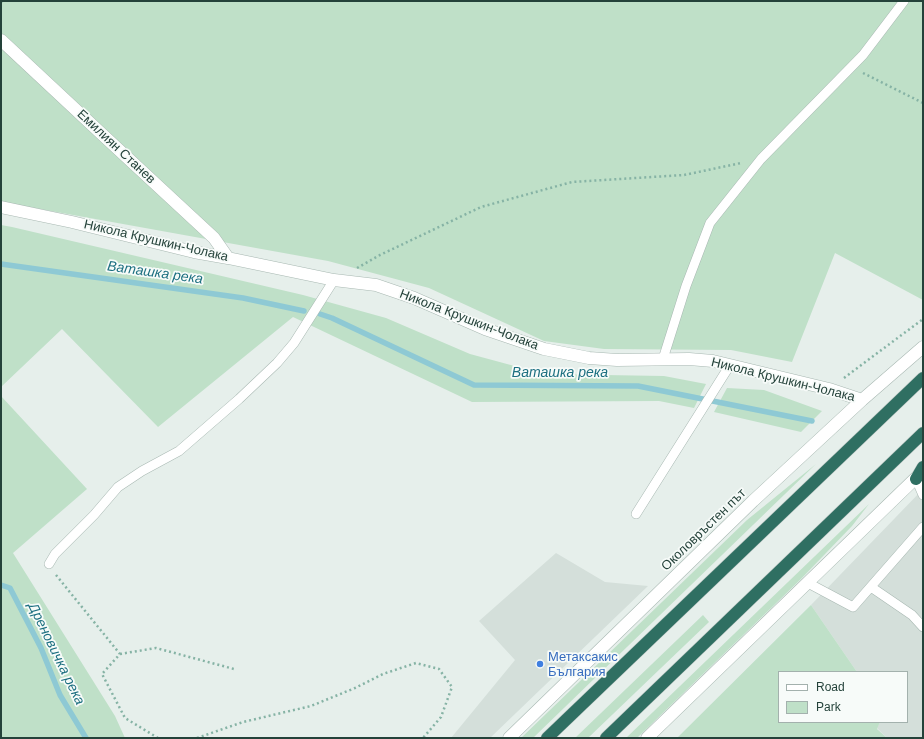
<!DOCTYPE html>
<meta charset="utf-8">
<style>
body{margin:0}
#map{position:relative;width:924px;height:739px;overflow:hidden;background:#e6efeb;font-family:Helvetica,sans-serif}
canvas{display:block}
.frame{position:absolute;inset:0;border:2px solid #24423a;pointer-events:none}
.legend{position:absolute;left:778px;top:671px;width:130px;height:52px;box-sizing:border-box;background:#f7fbf9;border:1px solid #a3b1ad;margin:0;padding:5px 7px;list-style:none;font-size:12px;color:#24423a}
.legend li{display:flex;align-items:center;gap:8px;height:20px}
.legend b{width:20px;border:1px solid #a3b1ad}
</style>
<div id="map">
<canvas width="924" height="739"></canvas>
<div class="frame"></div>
<ul class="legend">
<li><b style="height:5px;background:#fff"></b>Road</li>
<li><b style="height:11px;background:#bfe0c8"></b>Park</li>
</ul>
</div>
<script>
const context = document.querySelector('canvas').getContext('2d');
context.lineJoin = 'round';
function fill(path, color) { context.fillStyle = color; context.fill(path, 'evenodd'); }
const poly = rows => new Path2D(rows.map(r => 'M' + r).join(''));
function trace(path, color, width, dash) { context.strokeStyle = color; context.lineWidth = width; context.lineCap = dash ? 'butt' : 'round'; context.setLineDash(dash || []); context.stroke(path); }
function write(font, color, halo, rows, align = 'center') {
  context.font = font + ' Helvetica,sans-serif'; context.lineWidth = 3.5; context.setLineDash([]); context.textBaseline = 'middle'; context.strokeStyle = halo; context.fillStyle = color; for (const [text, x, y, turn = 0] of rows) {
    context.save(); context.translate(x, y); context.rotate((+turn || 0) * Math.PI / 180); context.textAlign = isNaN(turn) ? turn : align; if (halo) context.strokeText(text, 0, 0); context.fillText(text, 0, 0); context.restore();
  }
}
const built = poly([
 [923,489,923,738,887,738,877,728,880,722,907,722,907,672,857,672,811,605],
 [556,553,605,582,648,586,490,738,451,738,515,660,479,621]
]);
const green = poly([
 [1,1,923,1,923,300,835,253,792,362,731,350,604,349,544,341,429,288,328,261,1,202],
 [1,225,12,227,303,295,386,318,470,354,544,374,664,376,706,384,694,408,659,401,472,402,293,317,158,427,62,329,1,387],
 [727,388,764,390,822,411,801,432,714,412],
 [1,396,87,489,13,553,115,716,125,738,1,738],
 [816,464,533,738,521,738,747,520],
 [869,504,852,526,800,580,637,738,626,738],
 [811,605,857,672,779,672,779,722,880,722,877,729,887,738,677,738],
 [703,615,709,622,588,738,575,738]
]);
const stream = poly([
 [1,264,243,298,304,311],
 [320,314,332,318,474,385,638,386,812,421],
 [1,585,10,588,41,648,60,695,86,738]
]);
const path = poly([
 [1,2,2,1],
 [863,73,923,103],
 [357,268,380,255,481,207,572,182,684,175,741,163],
 [844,378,923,319],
 [56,575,120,654,102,674,125,718,158,738],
 [120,654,156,648,234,669],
 [197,738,243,722,311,706,355,688,383,674,416,663,439,669,452,687,441,717,423,738]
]);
const lane = poly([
 [663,359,686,286,710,223,761,159,863,55,904,1],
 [916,479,923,495],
 [636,514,730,365],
 [49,564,55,554,94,515,118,487,142,471,179,451,239,399,277,363,294,343,334,280],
 [808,583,853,607,923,527],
 [871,587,912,615,923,627]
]);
const street = poly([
 [1,40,105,137,214,238,228,258],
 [1,207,72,222,194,252,228,258,334,280,376,285,414,298,485,329,544,349,589,358,617,360,689,359,713,361,829,389,862,400],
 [509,738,753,501,862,400,923,347],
 [647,738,922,472]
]);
const highway = poly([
 [916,479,923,467],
 [547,738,923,378],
 [606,738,923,433]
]);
const markers = [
 [540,664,4,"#3f7fe0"]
];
const streetNames = [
 ["Емилиян Станев",116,147,43],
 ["Никола Крушкин-Чолака",156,241,13],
 ["Никола Крушкин-Чолака",469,320,21],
 ["Никола Крушкин-Чолака",783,380,14],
 ["Околовръстен път",704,530,-44]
];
const shopNames = [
 ["Метаксакис",548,657],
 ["България",548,672]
];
const waterNames = [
 ["Ваташка река",155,273,8],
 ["Ваташка река",560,373],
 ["Дреновичка река",56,654,64]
];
fill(built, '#d4dfda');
fill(green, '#bfe0c8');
trace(stream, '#8ec9d4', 5.5);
trace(lane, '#a8b8b2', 10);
trace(street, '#a8b8b2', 13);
trace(highway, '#c2cac8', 13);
trace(path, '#86b3a5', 2.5, [2, 3]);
trace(lane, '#fff', 9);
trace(street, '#fff', 12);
trace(highway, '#2f6f62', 12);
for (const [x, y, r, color] of markers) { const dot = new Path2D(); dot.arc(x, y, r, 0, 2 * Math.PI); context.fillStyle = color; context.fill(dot); trace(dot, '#f7fbf9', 1.5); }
write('13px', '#24423a', '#f7fbf9', streetNames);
write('13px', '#366cbe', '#f7fbf9', shopNames, 'left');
write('italic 14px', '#1c6f80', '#f7fbf9', waterNames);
</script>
